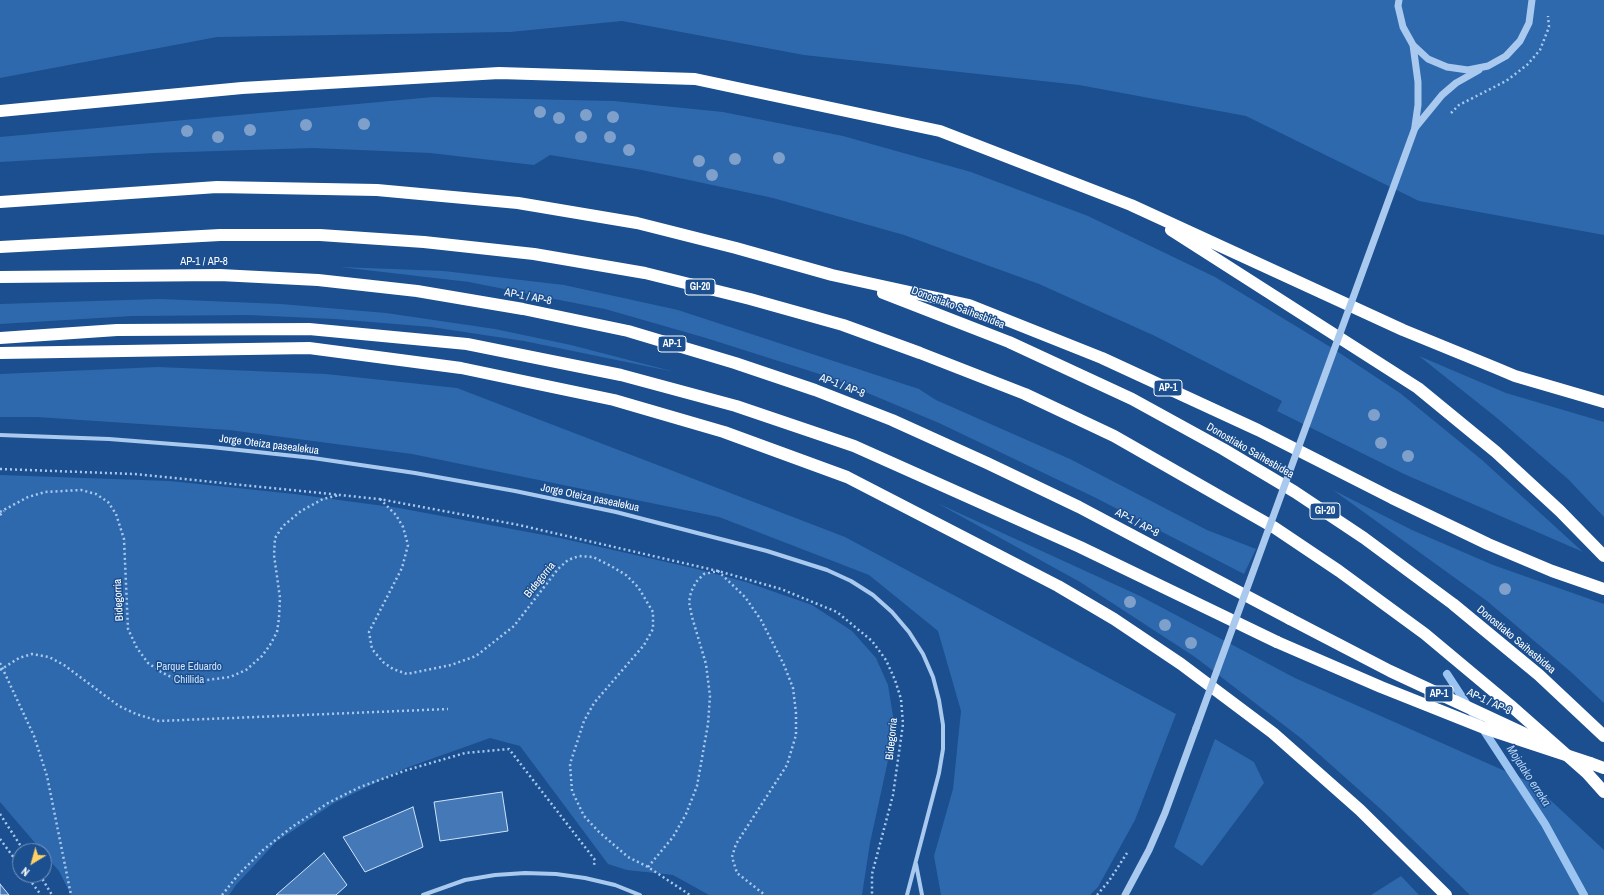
<!DOCTYPE html>
<style>
body{margin:0}
#map{position:relative;width:1604px;height:895px;overflow:hidden;background:#1b4f8f;font-family:"Archivo Narrow",sans-serif}
canvas{display:block}
.north{position:absolute;left:12px;top:843px;width:40px;height:40px;box-sizing:border-box;background:#1b4f8f;border:1px solid #7695bc;border-radius:50%;rotate:217deg;font-size:11px;font-weight:700;line-height:16px;text-align:center;color:#fff}
.north::after{content:'';display:block;margin:auto;width:14px;height:18px;background:#ffd166;clip-path:polygon(50% 0,100% 100%,50% 72%,0 100%)}
</style>
<div id="map">
<canvas width="1604" height="895"></canvas>
<div class="north">N</div>
</div>
<script>
const context = document.querySelector('canvas').getContext('2d');
context.lineJoin = 'round';
function fill(path, color) { context.fillStyle = color; context.fill(path, 'evenodd'); }
const poly = rows => new Path2D(rows.map(r => 'M' + r).join(''));
function trace(path, color, width, dash) { context.strokeStyle = color; context.lineWidth = width; context.lineCap = dash ? 'butt' : 'round'; context.setLineDash(dash || []); context.stroke(path); }
function write(font, color, halo, rows, align = 'center') {
  context.font = font + ' "Archivo Narrow",sans-serif'; context.lineWidth = 3; context.setLineDash([]); context.textBaseline = 'middle'; context.strokeStyle = halo; context.fillStyle = color; for (const [text, x, y, turn = 0] of rows) {
    context.save(); context.translate(x, y); context.rotate((+turn || 0) * Math.PI / 180); context.textAlign = isNaN(turn) ? turn : align; if (halo) context.strokeText(text, 0, 0); context.fillText(text, 0, 0); context.restore();
  }
}
const green = poly([
 [0,0,1604,0,1604,235,1419,201,1246,116,1079,85,804,55,622,21,510,32,217,37,0,78],
 [433,97,614,101,723,112,843,136,971,172,1088,216,1215,277,1332,348,1400,393,1482,460,1583,552,1404,474,1277,411,1282,401,1155,336,1039,284,904,235,773,198,642,170,550,155,534,165,430,153,313,148,154,153,0,162,0,137],
 [340,267,444,271,564,285,678,310,919,389,936,400,1070,459,1207,530,1256,549,1244,574,1094,497,939,423,832,378,706,338,605,309,469,282],
 [159,299,281,304,386,313,495,329,571,345,675,372,524,341,431,327,335,319,248,315,132,316,0,324,0,304],
 [1419,356,1506,393,1604,422,1604,517,1568,479,1497,418],
 [158,367,326,374,457,388,845,537,1176,714,1135,820,1098,887,1090,895,941,895,934,856,953,789,961,711,938,631,869,575,719,517,412,454,229,430,37,417,0,417,0,374],
 [0,475,170,481,294,494,399,508,560,538,693,568,746,582,812,605,852,631,876,658,888,685,895,728,870,843,862,895,709,895,673,875,627,870,608,864,520,746,490,738,406,768,334,803,276,842,236,885,229,895,71,895,59,871,44,854,44,851,42,851,0,802],
 [1333,490,1412,530,1493,565,1604,604,1604,703,1571,672,1487,601],
 [937,503,1140,596,1295,678,1532,783,1604,850,1604,895,1470,895,1384,812,1302,739,1195,657,1080,582],
 [1215,739,1254,762,1264,783,1202,866,1174,847],
 [1401,876,1419,895,1371,895]
]);
const stream = poly([
 [1447,674,1545,824,1584,895]
]);
const building = poly([
 [502,792,508,831,440,841,434,802,502,792],
 [413,807,423,847,365,872,343,837,413,807],
 [324,853,347,885,336,895,276,895,324,853],
 [0,884,9,895,0,895,0,884]
]);
const path = poly([
 [1451,113,1459,105,1506,81,1527,65,1540,50,1549,27,1548,16],
 [0,469,135,474,379,499,519,525,718,571,781,589,837,612,872,641,886,660,895,680,901,699,903,724,893,795,872,874,872,895],
 [380,499,396,515,403,527,408,545,402,568,369,632,372,649,383,662,393,669,407,674,451,665,476,656,514,626,558,569,568,560,579,556,593,557,611,566,626,575,638,587,653,612,653,629,644,645,594,703,584,721,570,764,572,791,584,816,599,832,628,857,648,867,690,895],
 [0,512,28,497,45,492,81,490,96,494,108,502,116,514,124,539,128,629,137,648,148,663,161,672,175,679,192,682,230,677,246,670,262,656,270,645,277,632,279,618,280,598,274,555,275,538,283,526,301,511,323,499,339,495],
 [0,515,4,511],
 [0,663,34,736,47,776,71,895],
 [0,670,19,658,32,654,49,657,64,665,119,706,136,714,159,721,448,709],
 [0,814,24,851],
 [0,839,20,866],
 [648,867,673,837,686,814,697,786,708,724,710,696,706,664,692,617,689,602,691,592,696,582,704,574,718,571,745,597,761,620,784,665,793,688,796,713,796,735,787,765,736,844,732,857,737,873,765,895],
 [26,875,41,895],
 [40,875,52,895],
 [222,895,238,875,263,850,292,827,328,803,360,787,407,770,465,753,509,749,595,860,594,865],
 [1097,895,1109,881,1127,853]
]);
const minor = poly([
 [0,435,109,439,211,447,313,458,415,473,515,491,616,512,767,551,827,570,851,581,873,595,892,612,909,632,923,654,933,677,939,700,943,725,943,749,939,773,907,895],
 [916,864,922,895],
 [423,895,465,880,495,875,525,873,556,874,585,878,615,885,640,895]
]);
const tertiary = poly([
 [1399,0,1398,6,1403,27,1413,45,1428,59,1447,67,1468,70,1488,66,1506,56,1520,41,1529,23,1532,0],
 [1413,45,1418,82,1418,105,1415,126],
 [1415,128,1442,95,1456,83,1479,70],
 [1125,895,1149,850,1165,813,1196,728]
]);
const motorway = poly([
 [0,111,242,88,499,73,695,79,940,131,1131,205,1403,330,1496,368,1515,376,1604,402],
 [0,202,217,187,377,190,518,203,637,223,736,248,832,275,969,305,1102,358,1258,430,1392,498,1488,544,1552,571,1604,589],
 [1171,230,1418,388,1496,452,1560,511,1604,556],
 [0,247,220,235,320,235,424,242,534,254,645,273,750,299,843,325,920,353,1025,394,1114,436,1275,528,1339,571,1425,634,1510,705,1587,773,1604,792],
 [0,277,220,275,318,280,417,291,523,309,628,331,735,363,815,390,892,420,987,463,1079,507,1290,619],
 [883,293,1009,342,1132,399,1223,449,1295,492,1364,538,1453,604,1539,675,1604,736],
 [0,338,117,330,309,329,467,344,621,375,736,406,854,446,1080,547,1277,642],
 [0,353,309,348,461,368,614,400,724,432,847,477,1058,586,1114,619,1181,664,1273,733,1360,810,1446,895],
 [1590,763,1604,768]
]);
const tertiaryBridge = poly([
 [1196,728,1415,128]
]);
const motorwayBridge = poly([
 [1290,619,1390,671,1536,739],
 [1277,642,1381,687,1484,728,1590,763]
]);
const trees = [
 [540,112],
 [586,115],
 [613,117],
 [559,118],
 [364,124],
 [306,125],
 [250,130],
 [187,131],
 [218,137],
 [581,137],
 [610,137],
 [629,150],
 [779,158],
 [735,159],
 [699,161],
 [712,175],
 [1374,415],
 [1381,443],
 [1408,456],
 [1505,589],
 [1130,602],
 [1165,625],
 [1191,643]
];
const shields = [
 [700,287,30],
 [672,344,28],
 [1168,388,28],
 [1325,511,30],
 [1439,694,28]
];
const shieldNames = [
 ["GI-20",700,287],
 ["AP-1",672,344],
 ["AP-1",1168,388],
 ["GI-20",1325,511],
 ["AP-1",1439,694]
];
const streetNames = [
 ["AP-1 / AP-8",204,262],
 ["AP-1 / AP-8",528,297,11],
 ["Donostiako Saihesbidea",958,308,21],
 ["AP-1 / AP-8",842,386,21],
 ["Jorge Oteiza pasealekua",269,445,7],
 ["Donostiako Saihesbidea",1250,451,30],
 ["Jorge Oteiza pasealekua",590,498,12],
 ["AP-1 / AP-8",1137,523,28],
 ["Bidegorria",540,580,-51],
 ["Bidegorria",119,600,-93],
 ["Donostiako Saihesbidea",1516,640,40],
 ["AP-1 / AP-8",1489,702,25],
 ["Bidegorria",892,739,-84]
];
const parkNames = [
 ["Parque Eduardo",189,667],
 ["Chillida",189,680]
];
const waterNames = [
 ["Mojalako erreka",1528,776,57]
];
fill(green, '#2e69ad');
trace(stream, '#9cc4f0', 8);
fill(building, '#4478b7');
trace(building, '#cfe3fa', 1);
trace(path, '#a9c9ee', 2.5, [2, 3]);
trace(minor, '#a9c9ee', 4);
trace(tertiary, '#a9c9ee', 7);
trace(motorway, '#fff', 12);
trace(tertiaryBridge, '#a9c9ee', 7);
trace(motorwayBridge, '#fff', 12);
context.fillStyle = '#7ea0ca';
for (const [x, y] of trees) { context.beginPath(); context.arc(x, y, 6, 0, 2 * Math.PI); context.fill(); }
for (const [x, y, w] of shields) { const box = new Path2D(); box.roundRect(x - w / 2, y - 8, w, 16, 3); context.fillStyle = '#1b4f8f'; context.fill(box); trace(box, '#fff', 1); }
write('bold 10px', '#fff', null, shieldNames);
write('11px', '#fff', '#1b4f8f', streetNames);
write('11px', '#cfe3fa', '#1b4f8f', parkNames);
write('italic 12px', '#b5d3f5', '#1b4f8f', waterNames);
</script>
